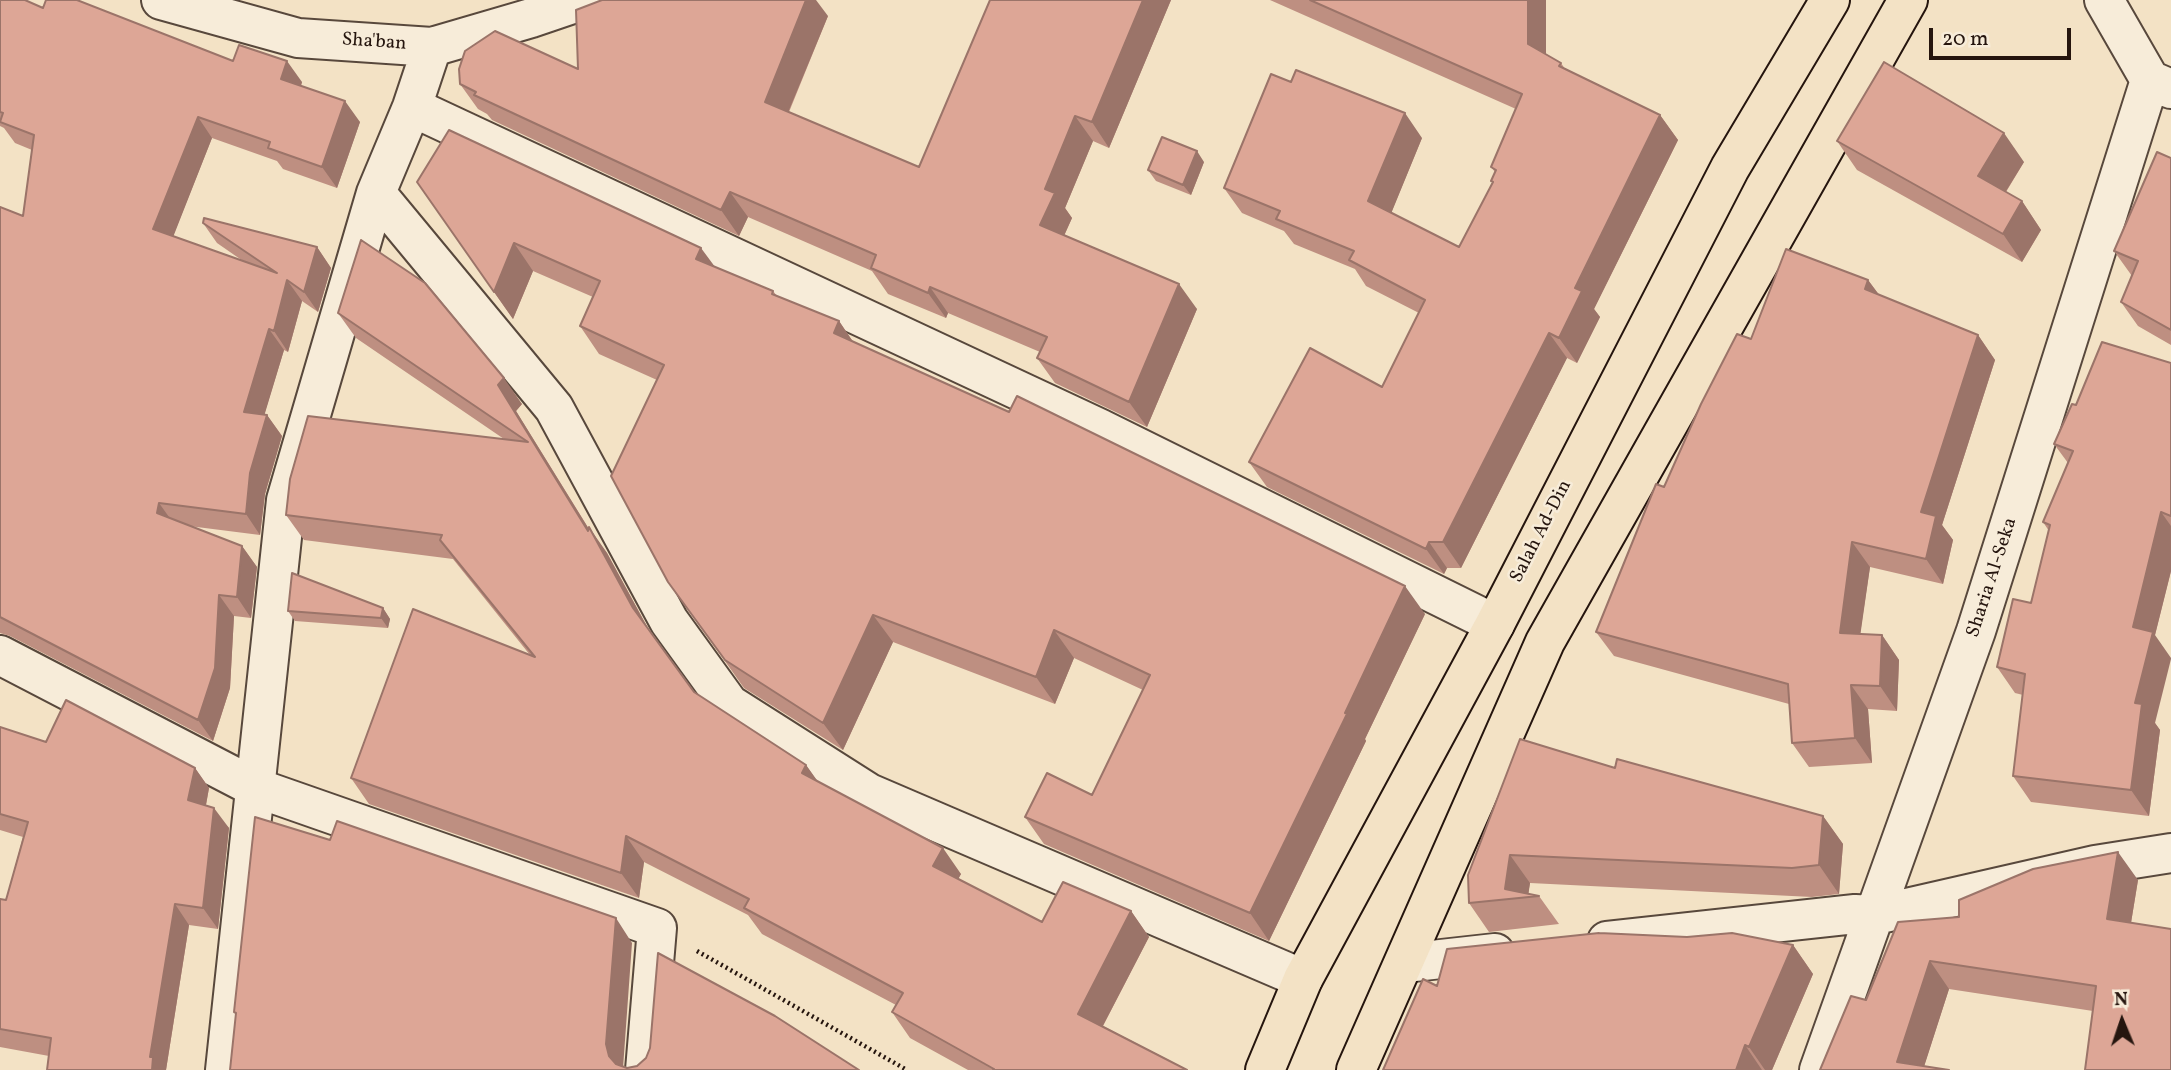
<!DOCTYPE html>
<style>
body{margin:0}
#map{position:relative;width:2171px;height:1070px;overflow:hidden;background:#f3e2c5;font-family:Vollkorn,serif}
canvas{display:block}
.north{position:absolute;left:2087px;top:986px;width:70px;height:70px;-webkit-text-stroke:5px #f7ecd9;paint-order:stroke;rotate:358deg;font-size:19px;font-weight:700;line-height:28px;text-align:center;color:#25150e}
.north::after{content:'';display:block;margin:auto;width:24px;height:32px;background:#25150e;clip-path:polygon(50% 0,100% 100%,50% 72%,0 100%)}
.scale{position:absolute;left:1929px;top:28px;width:142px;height:32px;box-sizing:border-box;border:4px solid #25150e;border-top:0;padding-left:9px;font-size:21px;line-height:24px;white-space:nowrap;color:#25150e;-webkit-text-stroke:5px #f7ecd9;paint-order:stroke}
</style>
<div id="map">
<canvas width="2171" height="1070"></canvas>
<div class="north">N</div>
<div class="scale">20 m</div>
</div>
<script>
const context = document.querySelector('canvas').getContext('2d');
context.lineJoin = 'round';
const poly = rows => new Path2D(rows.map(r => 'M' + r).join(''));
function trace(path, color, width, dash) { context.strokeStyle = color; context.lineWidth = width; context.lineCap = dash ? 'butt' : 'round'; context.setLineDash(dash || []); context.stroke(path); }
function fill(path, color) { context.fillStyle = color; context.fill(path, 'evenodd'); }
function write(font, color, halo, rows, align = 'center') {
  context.font = font + ' Vollkorn,serif'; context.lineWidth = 5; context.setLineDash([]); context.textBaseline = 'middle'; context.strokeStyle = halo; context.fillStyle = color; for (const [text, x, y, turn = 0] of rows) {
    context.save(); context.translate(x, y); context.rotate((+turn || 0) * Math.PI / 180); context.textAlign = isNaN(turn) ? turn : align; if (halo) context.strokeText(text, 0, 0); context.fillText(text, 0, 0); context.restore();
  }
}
const path = poly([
 [697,951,907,1070]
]);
const minor = poly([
 [161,0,298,38,432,47,531,18,584,0],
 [2104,0,2150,80,2171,89],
 [412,107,1101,429,1495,624],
 [376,193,554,408,669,621,729,704,869,793,1303,979],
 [0,655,254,787,657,928,645,1070],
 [1607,941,1855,914,1876,915,2095,865,2171,853],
 [1405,963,1495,953],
 [225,1070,286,500,376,193,412,107,432,47],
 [1819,1070,1976,631,2150,80]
]);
const highway = poly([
 [1265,1070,1303,979,1495,624,1730,168,1830,0],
 [1356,1070,1545,642,1908,0]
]);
const wall = poly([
 [0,0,43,8,233,61,302,82,301,86,360,122,337,188,283,169,277,161,212,138,173,236,243,261,217,243,203,223,317,247,331,268,318,312,302,301,288,352,284,350,264,415,267,415,282,436,265,494,260,535,189,526,242,546,257,567,251,618,234,616,230,688,213,741,10,636,0,633,0,207,23,216,32,150,15,143,4,128,0,126],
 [990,0,1171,0,1109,148,1093,141,1065,208,1072,218,1064,236,1197,309,1147,427,1055,383,1037,358,1040,352,948,313,946,318,888,294,872,271,748,217,739,236,492,120,487,114,478,109,460,84,578,69,828,16,789,112,919,167],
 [1270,0,1546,0,1546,55,1561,63,1565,69,1660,115,1678,140,1594,309,1600,317,1577,363,1567,358,1461,568,1447,568,1444,574,1267,487,1249,462,1382,387,1419,313,1366,286,1355,269,1294,244,1284,231,1242,213,1224,188,1422,138,1391,213,1459,247,1493,183,1491,181,1495,172,1491,167,1516,109],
 [1837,141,2024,162,2006,192,2022,201,2041,230,2022,262,1857,170],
 [2171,158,2171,345,2138,326,2121,302,2132,276,2114,251],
 [1204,162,1191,195,1156,181,1148,170],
 [417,182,714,267,773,291,777,296,839,321,853,342,1425,614,1365,739,1366,741,1269,941,1044,844,1025,817,1092,795,1143,690,1074,658,1055,704,893,642,843,750,744,688,688,609,657,380,599,354,580,326,593,297,533,271,513,319],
 [1868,280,1879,295,1978,335,1995,360,1942,525,1953,540,1943,584,1870,567,1860,634,1882,635,1899,660,1897,711,1868,709,1872,763,1809,767,1792,743,1789,704,1614,656,1596,632,1751,339],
 [338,313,522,404,516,411,589,529,607,553,649,630,694,692,806,765,817,781,961,874,958,879,1042,922,1131,911,1149,937,1103,1026,1188,1070,968,1070,910,1038,892,1012,896,1005,762,934,748,915,644,862,639,898,369,804,351,778,530,655,453,559,304,540,286,515,504,439,356,338],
 [2171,363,2171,571,2155,635,2155,723,2160,730,2149,816,2031,802,2013,776,2023,695,2015,693,1997,667,2031,603,2049,531,2043,522,2068,463,2054,444,2076,405],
 [383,608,390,619,388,628,295,621,288,611],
 [0,727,46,742,195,768,209,788,206,805,229,828,218,929,189,925,166,1070,47,1070,49,1056,0,1047,0,899,6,900,23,837,0,830],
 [1615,768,1823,816,1843,844,1839,894,1812,897,1530,883,1528,894,1539,896,1559,924,1489,932,1469,903,1468,875],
 [2138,880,2131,923,2093,1011,1949,989,1924,1066,1820,1070,1866,1000,1959,917],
 [1793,945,1813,974,1772,1070,1383,1070,1437,986]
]);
const shadedWall = poly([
 [806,0,816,0,828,16,782,127,765,102],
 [1143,0,1171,0,1109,148,1092,122],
 [1528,0,1546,0,1546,70,1528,44],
 [287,61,302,82,296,100,281,79],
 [345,101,360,122,337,188,322,167],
 [1405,113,1422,138,1386,226,1368,201],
 [1660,115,1678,140,1594,309,1600,317,1577,363,1559,338,1575,288],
 [1075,116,1093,141,1065,208,1072,218,1057,251,1040,225,1045,189],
 [198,117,212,138,168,250,153,229],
 [2004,133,2024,162,1998,204,1978,176],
 [1197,151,1204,162,1191,195,1183,185],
 [730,192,748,217,739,236,721,210],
 [2022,201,2041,230,2022,262,2003,234],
 [514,243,533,271,513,319,494,292],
 [317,247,331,268,318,312,304,292],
 [701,248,721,275,696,259],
 [287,280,302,301,288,352,274,331],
 [1868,280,1886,304,1865,289],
 [1179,284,1197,309,1147,427,1129,402],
 [930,287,948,313,946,318,928,293],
 [839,321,858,349,834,333],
 [269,329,284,350,259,433,244,412],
 [1549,333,1567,358,1461,568,1443,542],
 [1978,335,1995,360,1942,525,1953,540,1943,584,1926,559,1921,512],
 [504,378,522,404,516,411,603,552,589,527,607,553,651,634,633,608,588,531,498,385],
 [267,415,282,436,265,494,260,535,246,514,250,473],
 [159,503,174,524,157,513],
 [2161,512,2171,526,2171,571,2155,635,2171,658,2171,659,2155,723,2160,730,2149,816,2131,790,2135,703,2133,627],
 [1429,542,1447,568,1444,574,1426,549],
 [1852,542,1870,567,1857,658,1840,633],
 [242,546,257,567,251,618,237,597],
 [1405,586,1425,614,1365,739,1366,741,1269,941,1250,913],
 [219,595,234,616,230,688,213,741,198,720],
 [383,608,390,619,388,628,381,618],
 [873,615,893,642,843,750,823,723],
 [1054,630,1074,658,1055,704,1036,677],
 [1882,635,1899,660,1897,711,1880,686],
 [1851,685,1868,709,1872,763,1855,738],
 [806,765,824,790,802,773],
 [195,768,209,788,203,821,188,800],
 [214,808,229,828,218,929,203,908],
 [1823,816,1843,844,1839,894,1819,865],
 [626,836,644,862,639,898,621,873],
 [943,848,961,874,951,892,933,866],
 [2118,852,2138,880,2127,947,2107,919],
 [1510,855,1530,883,1528,897,1505,889],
 [175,904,189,925,166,1070,152,1070,150,1057],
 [1131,911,1149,937,1096,1039,1078,1014],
 [616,918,632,943,623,1068,619,1070,609,1056,606,1044],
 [1793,945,1813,974,1772,1070,1765,1070,1749,1047],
 [1930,961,1949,989,1923,1070,1897,1062],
 [1745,1045,1762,1070,1736,1070]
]);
const building = poly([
 [0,0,25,0,43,8,46,0,77,0,233,61,239,45,287,61,281,79,345,101,322,167,268,148,270,142,198,117,153,229,277,273,203,223,204,218,317,247,304,292,287,280,274,331,269,329,244,412,267,415,250,473,246,514,159,503,157,513,242,546,237,597,219,595,215,668,198,720,0,617,0,207,23,216,34,135,0,122,3,113,0,112,0,0],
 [602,0,806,0,765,102,919,167,990,0,1143,0,1092,122,1075,116,1045,189,1055,193,1040,225,1179,284,1129,402,1037,358,1047,337,930,287,928,293,871,268,876,255,730,192,721,210,474,95,476,92,460,84,459,69,465,51,495,31,578,69,576,10,602,0],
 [1310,0,1528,0,1528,44,1561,63,1559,66,1660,115,1575,288,1582,291,1559,338,1549,333,1443,542,1429,542,1426,549,1249,462,1310,348,1382,387,1425,300,1349,260,1354,251,1276,219,1280,211,1224,188,1271,74,1291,82,1296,70,1405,113,1368,201,1459,247,1493,182,1491,181,1496,170,1491,167,1522,94,1310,0],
 [1884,62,2004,133,1978,176,2022,201,2003,234,1837,141,1884,62],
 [449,130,701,248,696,259,773,291,772,294,839,321,834,333,1009,412,1017,396,1405,586,1345,713,1347,714,1250,913,1025,817,1047,773,1092,795,1150,675,1054,630,1036,677,873,615,823,723,725,660,668,582,611,476,664,365,580,326,600,281,514,243,494,292,417,182,449,130],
 [1162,137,1197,151,1183,185,1148,170,1162,137],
 [2157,152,2171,158,2171,330,2121,302,2138,261,2114,251,2157,152],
 [361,240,425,283,504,378,498,385,588,531,589,527,633,608,694,692,806,765,802,773,943,848,933,866,1042,922,1063,882,1131,911,1078,1014,1187,1070,993,1070,994,1069,892,1012,903,993,744,908,749,899,626,836,621,873,351,778,413,609,535,657,440,540,442,535,286,515,290,479,308,416,528,442,338,313,361,240],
 [1786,249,1868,280,1865,289,1978,335,1921,512,1936,516,1926,559,1852,542,1840,633,1882,635,1880,686,1851,685,1855,738,1792,743,1788,684,1596,632,1656,484,1664,487,1701,404,1737,334,1751,339,1786,249],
 [2102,342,2171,363,2171,516,2161,512,2133,627,2153,632,2135,703,2142,704,2131,790,2013,776,2025,674,1997,667,2013,599,2031,603,2050,525,2043,522,2073,451,2054,444,2072,404,2076,405,2102,342],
 [292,573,383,608,381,618,288,611,292,573],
 [66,700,195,768,188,800,214,808,203,908,175,904,150,1057,153,1057,152,1070,47,1070,51,1038,0,1029,0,899,6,900,28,822,0,814,0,727,46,742,66,700],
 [1520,739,1615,768,1617,759,1823,816,1819,865,1792,868,1510,855,1505,889,1539,896,1469,903,1468,875,1520,739],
 [255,817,330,840,337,821,616,918,606,1044,609,1056,616,1064,627,1068,637,1066,646,1058,650,1048,658,953,775,1016,859,1070,230,1070,236,1013,234,1012,255,817],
 [2118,852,2107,919,2171,929,2171,1070,2085,1070,2096,986,1930,961,1897,1062,1949,1070,1820,1070,1851,996,1866,1000,1898,922,1959,917,1959,900,2033,869,2118,852],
 [1599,933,1687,937,1732,933,1793,945,1749,1047,1745,1045,1736,1070,1383,1070,1423,979,1437,986,1447,949,1599,933]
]);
const streetNames = [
 ["Sha'ban",374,43,4],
 ["Salah Ad-Din",1542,532,-63],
 ["Sharia Al-Seka",1993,578,-72]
];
trace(minor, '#58483c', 42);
trace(highway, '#25150e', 42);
trace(path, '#25150e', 4.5, [2, 3.5]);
trace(minor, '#f7ecd9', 38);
trace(highway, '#f3e2c5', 38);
fill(wall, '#be8f81');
fill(shadedWall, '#9b7469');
fill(building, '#dda696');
trace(building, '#9b7469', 2);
write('19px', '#25150e', '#f7ecd9', streetNames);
</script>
